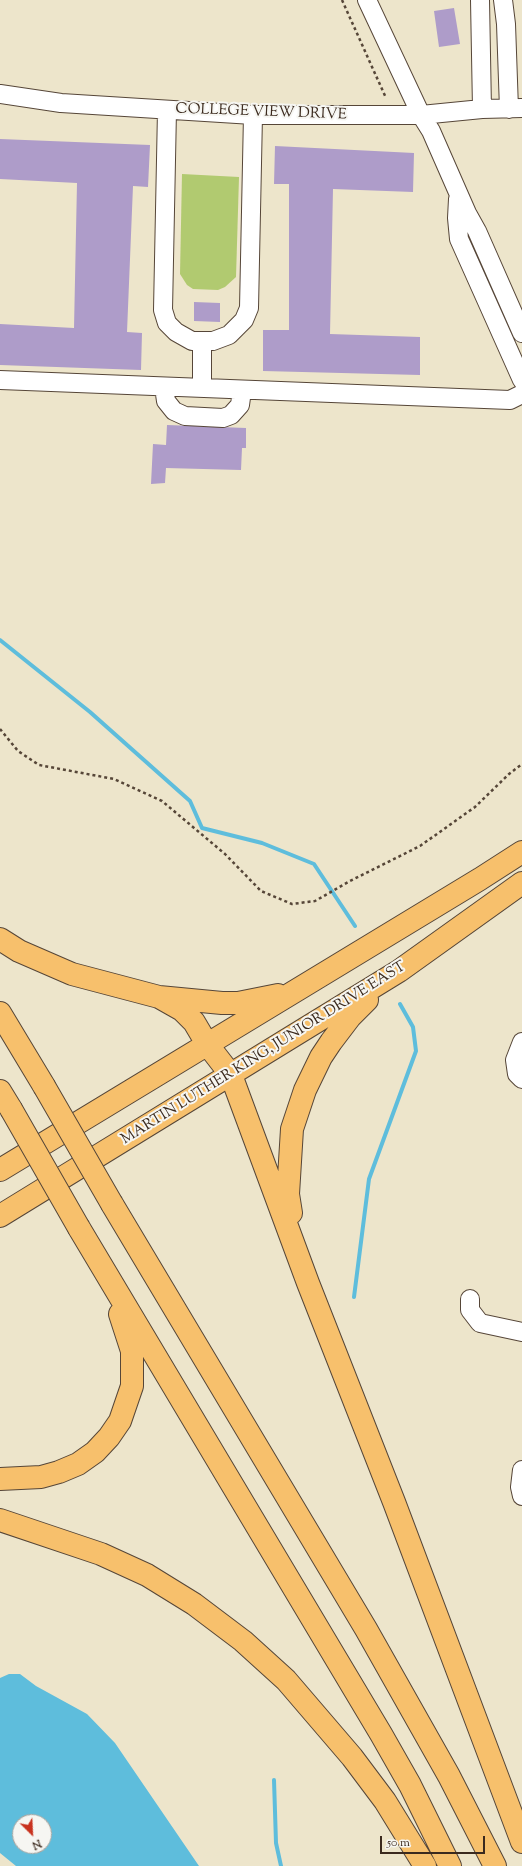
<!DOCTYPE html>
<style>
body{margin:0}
#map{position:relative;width:522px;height:1866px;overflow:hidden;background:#ede5cb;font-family:"Sorts Mill Goudy",serif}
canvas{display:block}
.north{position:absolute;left:12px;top:1814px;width:40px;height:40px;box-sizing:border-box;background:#f6f6f2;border:1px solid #aba49d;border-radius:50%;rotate:156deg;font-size:11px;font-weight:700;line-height:16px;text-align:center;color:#3b2a1e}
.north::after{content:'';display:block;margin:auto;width:14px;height:18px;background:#c8321e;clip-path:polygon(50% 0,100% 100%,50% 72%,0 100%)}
.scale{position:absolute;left:380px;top:1836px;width:105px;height:18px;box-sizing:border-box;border:2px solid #3b2a1e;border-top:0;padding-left:5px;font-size:12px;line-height:14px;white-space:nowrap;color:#3b2a1e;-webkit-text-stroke:3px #f6f6f2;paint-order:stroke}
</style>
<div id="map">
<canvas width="522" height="1866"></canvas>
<div class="north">N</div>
<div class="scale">50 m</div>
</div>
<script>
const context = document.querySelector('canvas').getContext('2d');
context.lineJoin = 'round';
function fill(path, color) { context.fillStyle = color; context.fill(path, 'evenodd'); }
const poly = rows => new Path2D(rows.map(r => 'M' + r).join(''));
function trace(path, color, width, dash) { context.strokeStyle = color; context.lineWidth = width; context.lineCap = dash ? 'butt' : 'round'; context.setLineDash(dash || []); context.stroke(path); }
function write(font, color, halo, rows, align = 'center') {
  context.font = font + ' "Sorts Mill Goudy",serif'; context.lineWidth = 4; context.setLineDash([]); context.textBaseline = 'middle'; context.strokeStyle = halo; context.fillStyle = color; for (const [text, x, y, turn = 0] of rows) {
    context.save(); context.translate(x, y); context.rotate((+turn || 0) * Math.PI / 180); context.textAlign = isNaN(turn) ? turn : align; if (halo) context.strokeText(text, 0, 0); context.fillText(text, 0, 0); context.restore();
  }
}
const green = poly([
 [182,174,239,177,236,277,225,287,218,290,193,289,187,285,180,274]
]);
const water = poly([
 [9,1674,20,1674,36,1686,87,1714,115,1743,199,1866,16,1866,0,1853,0,1678],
 [20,1822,44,1822,44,1846,20,1846]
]);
const stream = poly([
 [0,640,90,712,190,801,202,828,262,843,314,864,355,926],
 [354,1297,369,1179,416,1051,413,1027,400,1004],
 [274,1780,276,1843,281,1866]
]);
const building = poly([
 [454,8,460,44,439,47,434,11],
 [0,139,150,145,148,187,133,186,127,332,142,333,141,370,0,365,0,324,74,328,77,183,0,179],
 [275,146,414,153,413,192,333,189,330,334,420,337,420,375,263,371,263,330,289,330,289,184,274,184],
 [194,302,220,303,220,322,194,321],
 [167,425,246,428,246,448,242,448,241,470,166,468,165,483,151,484,153,444,166,445]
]);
const path = poly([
 [342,0,386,98],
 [0,729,18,751,39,765,114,779,162,801,225,854,261,891,292,904,315,901,350,881,420,846,475,807,509,774,522,764]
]);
const minor = poly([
 [367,0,421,115,431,131,467,213,477,231,522,333],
 [480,0,482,109],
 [503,0,506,24,509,109],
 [0,94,61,103,253,115,421,115,482,109,522,108],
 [167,110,163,310,167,323,176,332,192,341,213,341,229,335,244,320,249,308,253,115],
 [458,199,457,218,459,239,522,380],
 [0,380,510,400,522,394],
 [164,387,166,401,174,411,185,416,223,418,231,415,240,405,242,390],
 [202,388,202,341],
 [522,1042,515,1060,517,1074,522,1079],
 [470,1299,470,1310,480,1323,522,1332],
 [522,1470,520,1487,522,1496]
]);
const major = poly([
 [0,939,19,951,72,974,159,997,222,1003,238,1003,278,995],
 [159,997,182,1010,194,1022,207,1044,231,1075,308,1283,394,1502,522,1842],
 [0,1013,44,1086],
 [0,1091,11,1109],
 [0,1170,480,879,522,852],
 [112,1204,366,1629,449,1776,495,1866],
 [291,1213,288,1194,292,1129,305,1090,321,1057,331,1042,350,1017,367,1000],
 [0,1216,399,971,522,883],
 [79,1228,381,1734,410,1785,450,1866],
 [0,1479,41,1477,59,1472,78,1464,95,1452,109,1437,120,1421,132,1386,132,1351,120,1314],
 [0,1520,101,1554,147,1575,194,1604,243,1641,286,1680,352,1757,385,1801,425,1866]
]);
const majorBridge = poly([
 [44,1086,112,1204],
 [11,1109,79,1228]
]);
const streetNames = [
 ["COLLEGE VIEW DRIVE",261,113,2],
 ["MARTIN LUTHER KING, JUNIOR DRIVE EAST",264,1054,-32]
];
fill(green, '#b1ca70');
fill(water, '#5ebddc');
trace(stream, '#5ebddc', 4);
fill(building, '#ae9cc9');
trace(minor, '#564638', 20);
trace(major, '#564638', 24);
trace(path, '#564638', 2.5, [3, 3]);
trace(minor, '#fff', 18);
trace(major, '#f7c06c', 22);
trace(majorBridge, '#564638', 24, []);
trace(majorBridge, '#f7c06c', 22);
write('15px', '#3b2a1e', '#f6f6f2', streetNames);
</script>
